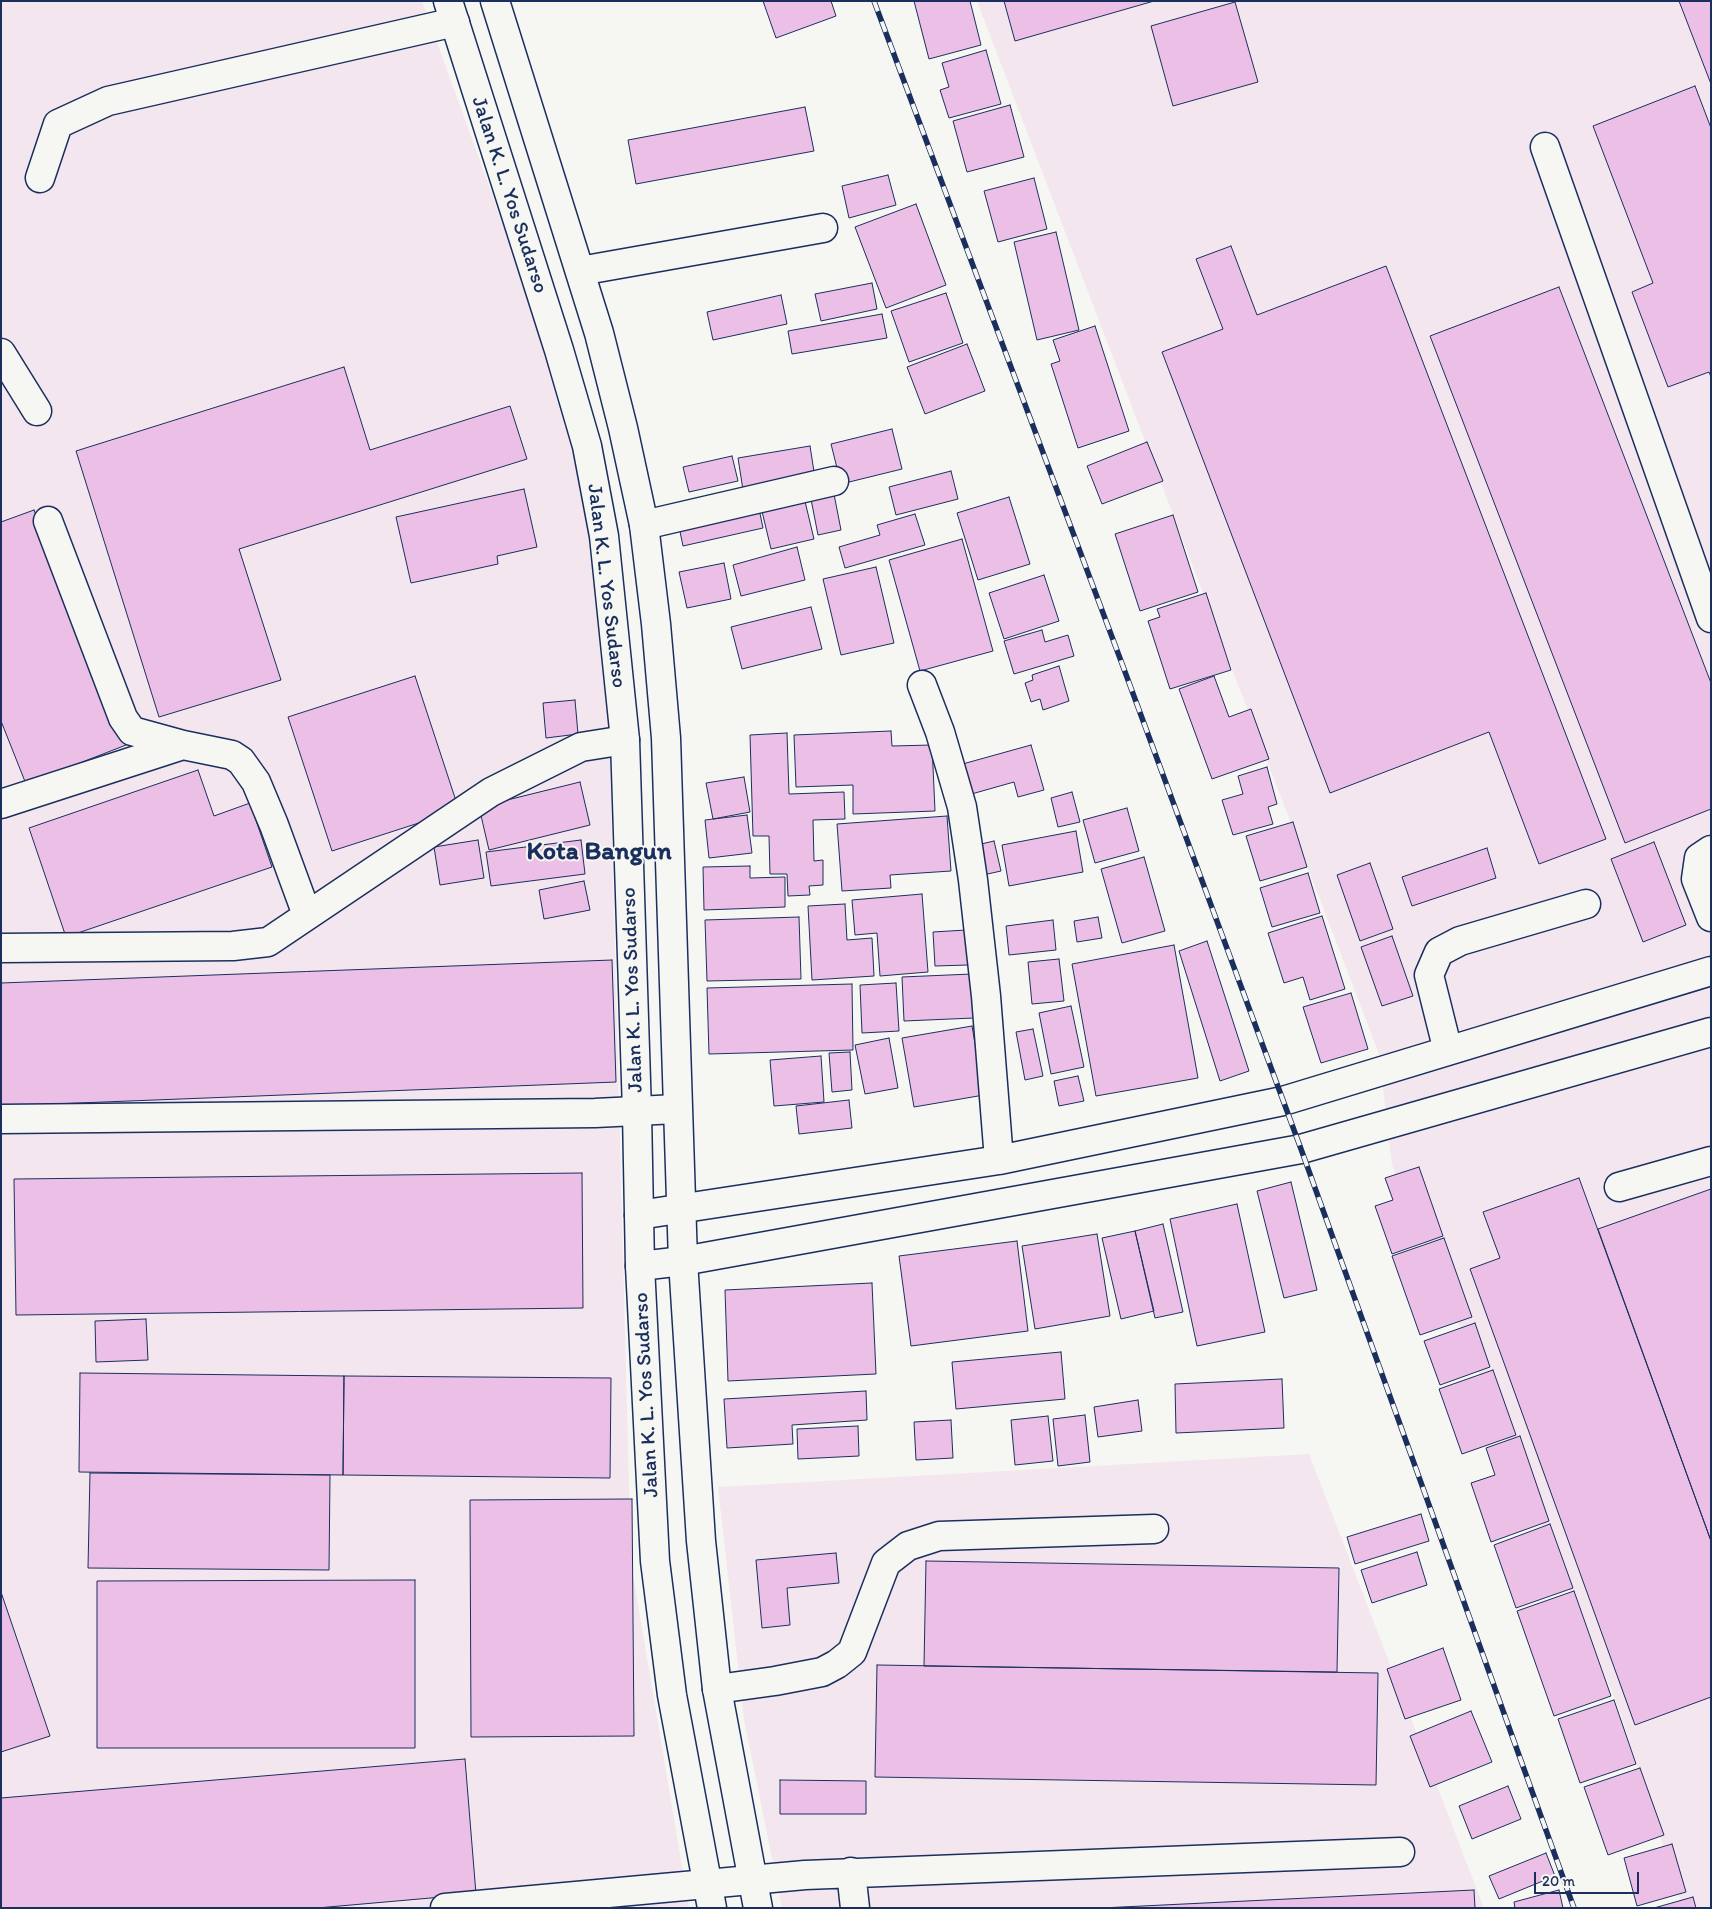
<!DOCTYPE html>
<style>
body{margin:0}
#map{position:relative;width:1712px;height:1909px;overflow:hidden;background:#f6f6f2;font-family:Itim,sans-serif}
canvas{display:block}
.frame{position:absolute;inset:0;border:2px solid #1b2f5e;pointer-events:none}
.scale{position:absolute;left:1534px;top:1872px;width:105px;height:22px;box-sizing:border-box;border:2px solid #1b2f5e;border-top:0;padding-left:6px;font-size:15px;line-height:18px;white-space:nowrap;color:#1b2f5e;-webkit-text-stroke:4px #f6f6f2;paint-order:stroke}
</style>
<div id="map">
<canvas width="1712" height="1909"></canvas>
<div class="frame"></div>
<div class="scale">20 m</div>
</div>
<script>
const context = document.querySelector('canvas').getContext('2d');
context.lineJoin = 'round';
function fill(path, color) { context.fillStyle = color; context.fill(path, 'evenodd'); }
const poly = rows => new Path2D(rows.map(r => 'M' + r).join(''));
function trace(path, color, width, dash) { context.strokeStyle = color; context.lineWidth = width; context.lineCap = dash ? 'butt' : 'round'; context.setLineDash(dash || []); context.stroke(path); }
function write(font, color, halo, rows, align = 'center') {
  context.font = font + ' Itim,sans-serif'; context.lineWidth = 4; context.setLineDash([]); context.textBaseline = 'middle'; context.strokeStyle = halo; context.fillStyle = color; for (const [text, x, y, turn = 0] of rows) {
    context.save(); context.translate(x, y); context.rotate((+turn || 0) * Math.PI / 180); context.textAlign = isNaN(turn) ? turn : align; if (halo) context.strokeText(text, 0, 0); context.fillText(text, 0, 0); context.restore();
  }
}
const built = poly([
 [1,1,422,1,505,230,604,536,631,1563,689,1908,1,1908],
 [977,1,1711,1,1711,1908,1683,1908,1618,1706,1392,1165,1379,1054],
 [1309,1454,1484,1908,782,1908,744,1719,718,1487]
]);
const building = poly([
 [763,1,831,1,836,16,776,38,763,1],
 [914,1,970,1,981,45,929,59,914,1],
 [1004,1,1154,1,1015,41,1004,1],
 [1679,1,1711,1,1711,84,1679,1],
 [1235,2,1258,82,1173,106,1151,26,1235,2],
 [986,50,1001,104,949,118,940,90,949,87,942,63,986,50],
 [1695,86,1711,128,1711,377,1709,372,1668,387,1632,292,1653,283,1593,126,1695,86],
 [1010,105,1024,157,967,172,953,121,1010,105],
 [805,107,814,151,636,184,628,140,805,107],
 [888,175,896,205,849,218,842,186,888,175],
 [1034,178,1047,229,998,242,984,191,1034,178],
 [916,204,946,285,886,308,855,227,916,204],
 [1056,232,1079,330,1037,340,1014,242,1056,232],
 [1231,246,1257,315,1386,266,1606,839,1539,864,1489,732,1330,793,1162,352,1223,329,1196,259,1231,246],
 [872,283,877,309,821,321,815,294,872,283],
 [1559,287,1711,683,1711,809,1625,843,1430,336,1559,287],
 [946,293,963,343,909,362,891,311,946,293],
 [781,295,787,324,713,340,707,312,781,295],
 [882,314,887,338,792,354,788,331,882,314],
 [1095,326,1129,431,1078,448,1051,364,1060,361,1053,340,1095,326],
 [967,344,985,391,925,414,907,367,967,344],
 [344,367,370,450,510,406,527,459,239,549,281,680,159,717,76,451,344,367],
 [892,429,902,469,841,484,831,444,892,429],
 [1147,442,1163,481,1102,504,1087,466,1147,442],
 [810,446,815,478,743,490,738,458,810,446],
 [732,456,738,481,689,492,683,467,732,456],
 [951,471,958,499,896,515,889,487,951,471],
 [524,489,537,547,497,556,498,564,411,583,396,517,524,489],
 [833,489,841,530,818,535,810,494,833,489],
 [803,493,814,539,771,549,760,503,803,493],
 [1009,497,1030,564,978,580,957,513,1009,497],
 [758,504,763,528,683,546,678,522,758,504],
 [34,510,126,745,26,784,1,721,1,522,34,510],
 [915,514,925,545,845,568,839,547,880,535,877,525,915,514],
 [1173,515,1198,592,1140,611,1115,534,1173,515],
 [962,539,993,651,920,671,889,560,962,539],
 [797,547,805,580,741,596,733,565,797,547],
 [724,563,731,599,687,608,679,572,724,563],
 [876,567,894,643,841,655,823,579,876,567],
 [1044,575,1059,621,1004,639,989,593,1044,575],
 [1206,593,1231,670,1170,689,1148,621,1160,617,1157,609,1206,593],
 [811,607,822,649,742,669,731,627,811,607],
 [1042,630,1045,642,1068,635,1074,656,1014,674,1004,641,1042,630],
 [1059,666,1069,701,1043,710,1040,699,1031,702,1025,683,1033,680,1032,675,1059,666],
 [415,676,459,810,332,851,288,717,415,676],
 [1214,676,1229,717,1251,709,1269,759,1212,779,1179,689,1214,676],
 [575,700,578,734,546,738,543,703,575,700],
 [891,731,892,746,932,745,935,811,853,814,853,785,796,787,794,735,891,731],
 [787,733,789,794,844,792,845,819,813,820,814,861,823,860,823,885,809,886,810,895,788,896,787,874,770,874,769,836,753,836,750,735,787,733],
 [1031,745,1044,790,1018,797,1014,782,968,795,959,765,1031,745],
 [1267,767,1277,804,1268,807,1273,824,1233,835,1222,800,1243,794,1238,776,1267,767],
 [198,770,214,816,250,803,272,867,66,937,29,828,198,770],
 [744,777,750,812,713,819,706,783,744,777],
 [580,782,590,825,489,850,479,807,580,782],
 [1072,792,1080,822,1058,827,1051,798,1072,792],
 [1127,808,1139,851,1095,863,1083,820,1127,808],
 [747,815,752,853,709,858,705,820,747,815],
 [947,816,951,871,890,875,891,888,842,891,837,824,947,816],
 [1293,822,1307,867,1260,881,1246,836,1293,822],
 [1076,831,1083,872,1009,886,1002,845,1076,831],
 [478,840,484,878,440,885,434,847,478,840],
 [581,840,585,874,491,886,486,852,581,840],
 [994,841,1001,871,983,875,977,845,994,841],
 [1654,842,1686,925,1643,942,1611,859,1654,842],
 [1487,848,1496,878,1412,906,1402,877,1487,848],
 [1144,857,1165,931,1122,943,1101,869,1144,857],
 [1370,863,1393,929,1360,941,1337,875,1370,863],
 [750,866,750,878,785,877,785,907,704,910,703,867,750,866],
 [1308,873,1320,913,1272,927,1260,888,1308,873],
 [584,881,590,910,544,919,539,890,584,881],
 [922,894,928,972,880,976,877,933,855,935,852,900,922,894],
 [845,904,847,940,872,938,874,976,812,980,808,906,845,904],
 [1322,916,1345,989,1310,1000,1303,977,1284,983,1268,933,1322,916],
 [799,917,801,979,707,981,705,920,799,917],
 [1098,917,1102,938,1077,942,1074,921,1098,917],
 [1053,920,1056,950,1009,955,1006,926,1053,920],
 [966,930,968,965,935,966,933,932,966,930],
 [1392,936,1413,996,1382,1006,1361,947,1392,936],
 [1207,941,1249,1071,1220,1081,1179,951,1207,941],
 [1174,945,1198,1078,1096,1096,1072,964,1174,945],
 [1059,959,1064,1001,1032,1004,1028,962,1059,959],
 [612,960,616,1082,1,1106,1,983,612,960],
 [972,974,974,1018,904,1021,902,977,972,974],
 [896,983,899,1031,862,1033,860,985,896,983],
 [852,984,853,1050,709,1054,707,988,852,984],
 [1351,993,1368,1049,1321,1063,1303,1007,1351,993],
 [1071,1006,1084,1067,1051,1074,1039,1013,1071,1006],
 [972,1026,984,1095,914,1107,902,1038,972,1026],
 [1033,1029,1043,1076,1025,1080,1016,1032,1033,1029],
 [889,1038,898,1088,865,1094,855,1045,889,1038],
 [850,1052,852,1090,832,1092,829,1053,850,1052],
 [821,1056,824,1102,774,1106,770,1060,821,1056],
 [1078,1076,1084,1101,1059,1106,1054,1081,1078,1076],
 [849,1100,852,1128,799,1134,796,1106,849,1100],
 [1419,1167,1443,1236,1392,1254,1375,1206,1393,1200,1385,1178,1419,1167],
 [582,1173,583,1308,16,1315,14,1179,582,1173],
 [1579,1178,1711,1541,1711,1697,1635,1725,1470,1269,1500,1258,1483,1212,1579,1178],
 [1291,1182,1317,1290,1284,1298,1257,1191,1291,1182],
 [1711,1189,1711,1541,1598,1229,1711,1189],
 [1237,1204,1265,1332,1197,1346,1170,1219,1237,1204],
 [1163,1224,1183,1312,1155,1318,1135,1231,1163,1224],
 [1135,1231,1154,1311,1121,1319,1102,1238,1135,1231],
 [1097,1234,1110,1316,1035,1329,1022,1246,1097,1234],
 [1444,1238,1472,1317,1420,1335,1392,1256,1444,1238],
 [1017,1241,1028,1331,911,1346,899,1256,1017,1241],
 [872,1283,876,1374,728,1381,725,1290,872,1283],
 [146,1319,148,1360,96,1362,95,1321,146,1319],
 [1475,1323,1490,1367,1440,1385,1424,1341,1475,1323],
 [1061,1352,1065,1399,956,1409,952,1362,1061,1352],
 [1493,1370,1516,1435,1462,1454,1439,1389,1493,1370],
 [80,1373,344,1376,343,1475,79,1472,80,1373],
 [344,1376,611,1378,610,1478,343,1475,344,1376],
 [1282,1379,1284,1428,1176,1433,1175,1384,1282,1379],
 [866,1391,867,1420,792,1425,793,1444,727,1448,724,1399,866,1391],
 [1138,1400,1142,1431,1098,1437,1094,1407,1138,1400],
 [1085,1415,1090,1462,1058,1466,1053,1419,1085,1415],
 [1048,1416,1053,1461,1015,1465,1011,1420,1048,1416],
 [951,1420,953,1458,916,1460,914,1422,951,1420],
 [858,1426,859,1456,798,1459,797,1429,858,1426],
 [1520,1436,1549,1521,1491,1542,1471,1483,1495,1475,1486,1448,1520,1436],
 [90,1473,330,1475,329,1570,88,1568,90,1473],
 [632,1499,634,1736,471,1737,470,1500,632,1499],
 [1421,1514,1429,1541,1355,1564,1347,1537,1421,1514],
 [1550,1524,1573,1588,1516,1608,1494,1545,1550,1524],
 [1417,1552,1427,1585,1372,1603,1361,1570,1417,1552],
 [836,1553,839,1583,787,1588,790,1625,762,1628,756,1560,836,1553],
 [926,1561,1339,1568,1337,1672,924,1666,926,1561],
 [415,1580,415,1748,97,1748,97,1581,415,1580],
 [1574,1591,1611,1696,1554,1716,1517,1611,1574,1591],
 [1,1592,50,1736,1,1752,1,1592],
 [1443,1648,1461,1700,1405,1719,1387,1669,1443,1648],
 [877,1665,1378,1673,1376,1785,875,1777,877,1665],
 [1614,1700,1636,1764,1580,1783,1558,1719,1614,1700],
 [1471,1711,1492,1762,1430,1787,1410,1736,1471,1711],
 [465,1759,476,1894,317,1908,1,1908,1,1798,465,1759],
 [1640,1768,1664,1835,1608,1855,1584,1787,1640,1768],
 [780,1780,866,1781,866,1814,780,1814,780,1780],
 [1508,1786,1521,1819,1472,1839,1459,1806,1508,1786],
 [1672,1844,1686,1892,1637,1906,1624,1858,1672,1844],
 [1546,1853,1555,1876,1499,1899,1489,1876,1546,1853],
 [1474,1890,1475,1908,1101,1908,1474,1890],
 [1559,1890,1563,1908,1515,1908,1514,1902,1559,1890],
 [1693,1897,1696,1908,1654,1908,1693,1897]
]);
const minor = poly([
 [1545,147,1711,618],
 [40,178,58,124,108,101,455,22],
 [580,271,823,228],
 [1,353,37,411],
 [48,521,123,718,132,731,183,745,232,755,241,761,256,782,274,825,307,915],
 [644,525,834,481],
 [922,685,940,732,962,807,973,880,986,996,999,1160],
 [1,804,183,745],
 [1711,850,1699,858,1696,879,1711,917],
 [1,948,233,946,268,942,491,792,581,747,625,740],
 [1448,1051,1429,975,1439,952,1460,941,1586,904],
 [1,1119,595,1113,677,1109],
 [1619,1187,1711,1161],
 [639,1215,999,1160,1283,1101,1711,971],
 [640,1266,683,1261,1301,1149,1711,1032],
 [717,1689,775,1681,822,1672,837,1664,852,1652,886,1563,908,1546,939,1536,1154,1529],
 [851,1872,855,1908],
 [445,1908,805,1875,1400,1852]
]);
const highway = poly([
 [448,1,559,350,587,446,604,536,625,740,637,1112,640,1266,655,1561,672,1695,712,1908],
 [495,1,599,333,623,428,644,525,656,624,666,738,683,1261,701,1541,717,1689,758,1908]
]);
const rail = poly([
 [874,1,1121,661,1301,1149,1574,1908]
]);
const streetNames = [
 ["Jalan K. L. Yos Sudarso",509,195,72],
 ["Jalan K. L. Yos Sudarso",606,586,83],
 ["Jalan K. L. Yos Sudarso",633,990,-92],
 ["Jalan K. L. Yos Sudarso",647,1395,-93]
];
const districtNames = [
 ["Kota Bangun",599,852]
];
fill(built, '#f3e6ee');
fill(building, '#ecc0e6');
trace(building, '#1b2f5e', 1);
trace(minor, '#1b2f5e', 31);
trace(highway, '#1b2f5e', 31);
trace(minor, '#f6f6f2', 28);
trace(highway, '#f6f6f2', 28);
trace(rail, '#1b2f5e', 5.5);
trace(rail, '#f6f6f2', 4, [11]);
write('21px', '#1b2f5e', '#f6f6f2', streetNames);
write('bold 26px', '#1b2f5e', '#f6f6f2', districtNames);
</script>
